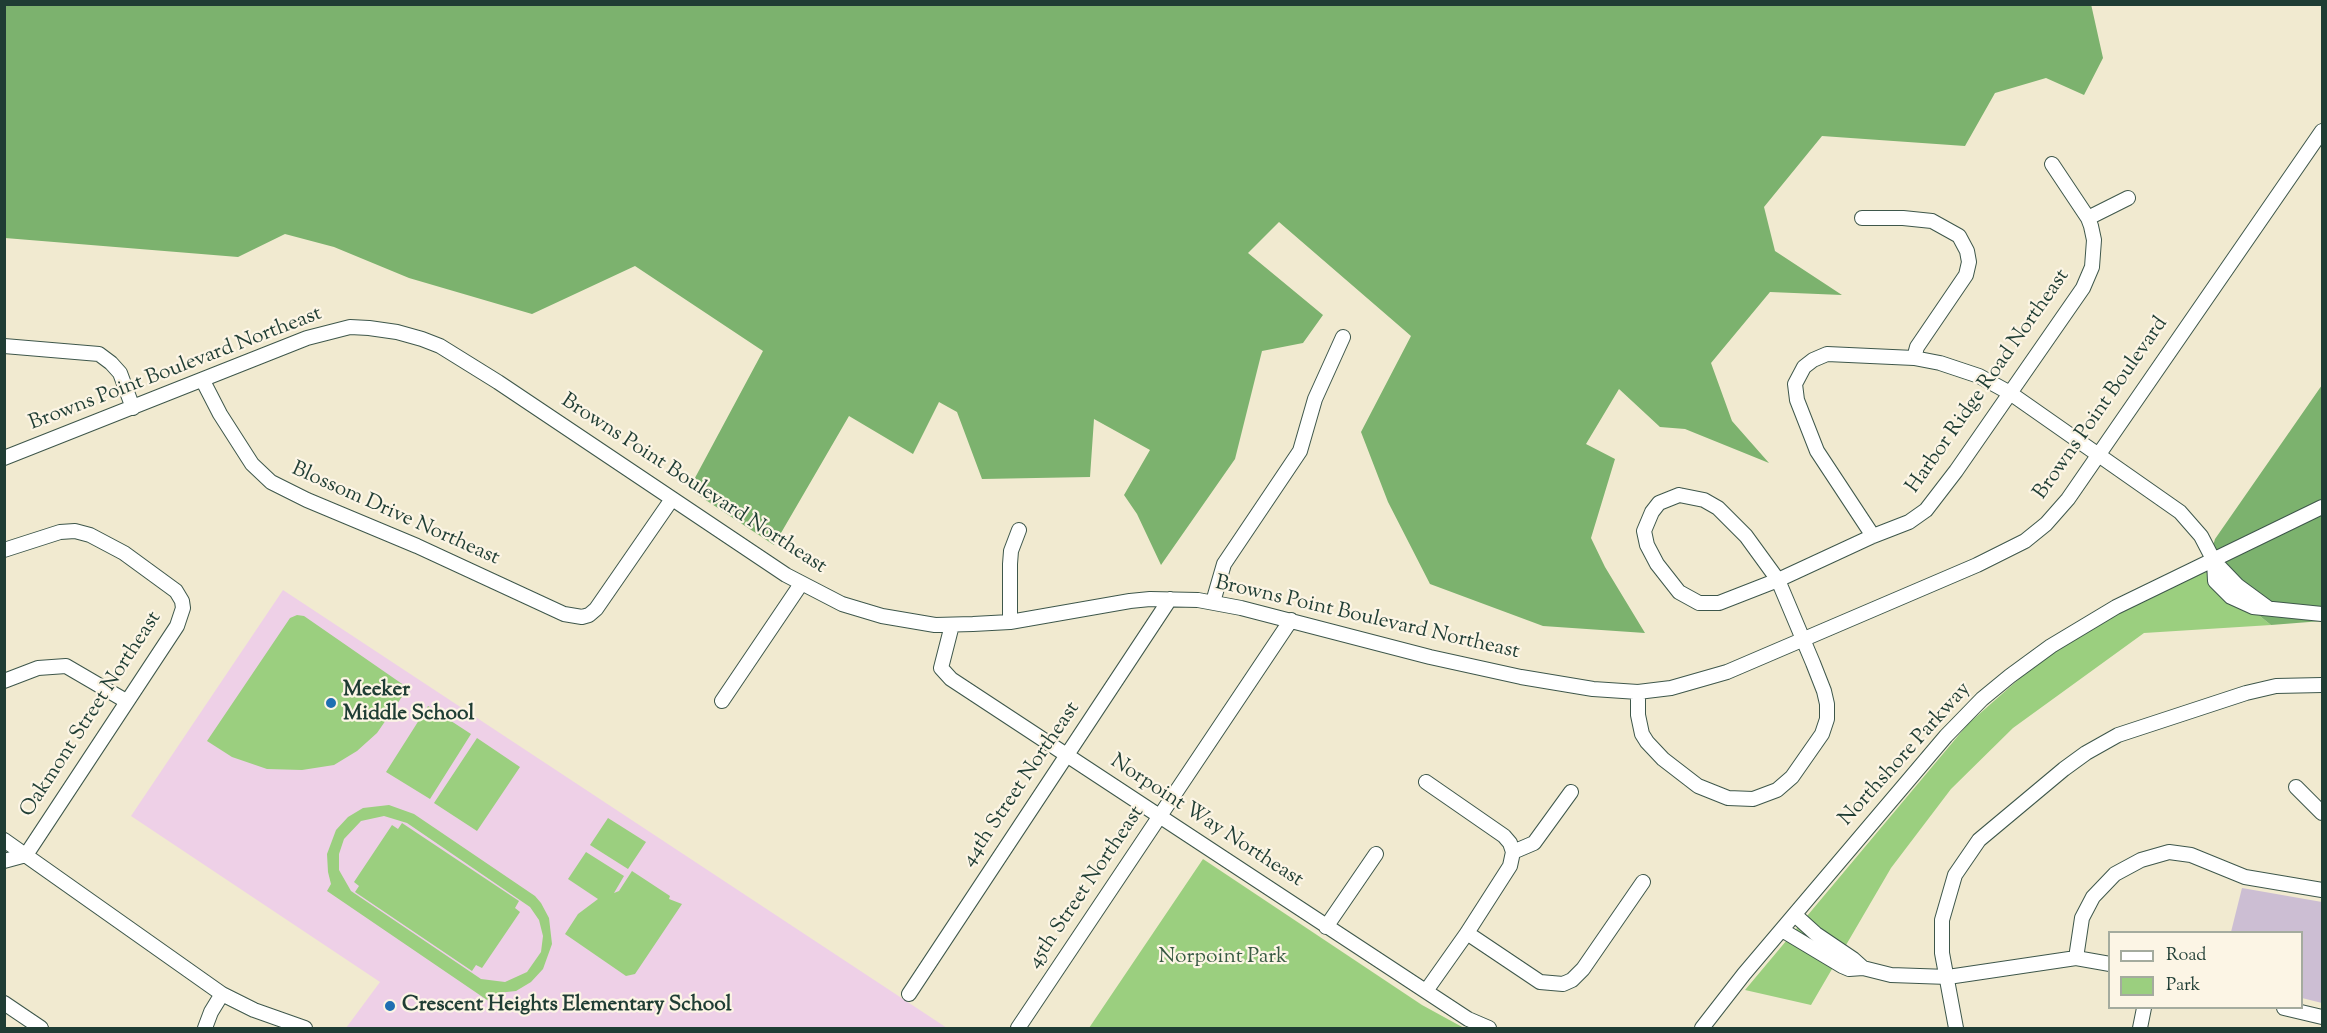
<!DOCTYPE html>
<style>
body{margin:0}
#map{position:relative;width:2327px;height:1033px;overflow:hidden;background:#f1ead0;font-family:"Sorts Mill Goudy",serif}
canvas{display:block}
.frame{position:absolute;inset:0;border:6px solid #1f3d34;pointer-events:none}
.legend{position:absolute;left:2108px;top:931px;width:195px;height:78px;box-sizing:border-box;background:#fcf5e5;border:2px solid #a4ab9e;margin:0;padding:8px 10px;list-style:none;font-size:18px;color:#1f3d34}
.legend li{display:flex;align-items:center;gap:12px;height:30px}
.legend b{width:30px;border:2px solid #a4ab9e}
</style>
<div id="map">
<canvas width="2327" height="1033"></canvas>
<div class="frame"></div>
<ul class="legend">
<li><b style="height:8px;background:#fff"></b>Road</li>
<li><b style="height:16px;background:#9bcf7f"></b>Park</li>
</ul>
</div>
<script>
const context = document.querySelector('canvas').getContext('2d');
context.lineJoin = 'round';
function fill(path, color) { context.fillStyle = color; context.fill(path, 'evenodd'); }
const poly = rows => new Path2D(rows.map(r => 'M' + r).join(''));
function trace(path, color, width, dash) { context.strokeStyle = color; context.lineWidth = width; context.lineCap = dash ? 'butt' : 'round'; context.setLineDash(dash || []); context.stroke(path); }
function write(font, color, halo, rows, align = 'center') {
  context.font = font + ' "Sorts Mill Goudy",serif'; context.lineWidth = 4.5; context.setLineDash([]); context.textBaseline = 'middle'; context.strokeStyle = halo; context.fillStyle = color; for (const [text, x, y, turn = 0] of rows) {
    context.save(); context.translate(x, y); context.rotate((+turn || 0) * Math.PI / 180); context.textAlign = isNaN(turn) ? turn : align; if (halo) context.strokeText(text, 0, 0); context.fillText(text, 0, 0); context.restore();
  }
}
const built = poly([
 [283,590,947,1028,346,1028,380,982,131,816]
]);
const industrial = poly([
 [2242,888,2322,902,2322,1003,2302,998,2302,932,2231,932]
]);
const green = poly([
 [2205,572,2271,625,2144,633,2013,728,1951,789,1891,868,1811,1005,1745,990,1968,724,2071,633],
 [297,615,304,616,408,688,377,733,357,751,334,765,302,770,267,769,232,757,207,741,290,618],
 [428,706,471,734,430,799,386,772],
 [477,738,520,767,477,831,434,803],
 [389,805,414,814,535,896,541,903,549,918,552,944,543,969,531,982,516,991,497,993,490,1002,327,891,331,884,328,872,327,854,336,830,348,817,363,808],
 [384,816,407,823,530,907,539,920,543,936,541,952,527,972,505,982,481,979,351,891,339,870,339,854,344,839,361,821],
 [608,818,646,842,628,869,590,845],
 [402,823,519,901,515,908,520,912,482,968,476,965,472,971,355,892,359,886,354,882,392,825,398,829],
 [586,852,624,876,614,893,619,891,632,871,670,896,669,899,682,904,635,974,626,976,565,934,578,914,598,899,568,879],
 [1203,859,1422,1005,1464,1028,1089,1028]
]);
const forest = poly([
 [2091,4,2103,58,2084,95,2046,78,1995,93,1965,146,1822,136,1764,207,1775,251,1842,295,1770,292,1711,363,1732,421,1769,463,1685,429,1660,427,1619,389,1586,444,1615,459,1591,538,1605,567,1645,633,1543,626,1430,584,1388,502,1361,432,1411,336,1279,222,1248,253,1323,315,1303,343,1262,351,1235,459,1161,565,1137,514,1124,495,1150,450,1094,419,1090,477,982,479,957,412,939,402,913,454,849,416,774,545,689,489,763,351,635,266,532,314,409,278,334,247,285,234,238,257,5,238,5,5],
 [2322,385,2322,621,2271,625,2205,572,2215,539]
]);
const minor = poly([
 [1862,218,1903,218,1932,221,1959,236,1967,251,1969,262,1966,275,1917,347,1914,358],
 [2088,218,2128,198],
 [4,346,99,354,111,363,120,373,133,408],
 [203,381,220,414,252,464,271,482,307,500,417,546,564,614,582,617,589,615,596,609,672,499],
 [4,458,307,338,350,327,369,328,397,332,422,339,440,346,498,382,786,575,842,604,882,616,935,625,973,624,1010,622,1130,601,1150,599,1198,600,1241,608,1430,657,1521,677,1593,689,1638,692,1671,688,1727,672,1977,565,2025,541,2046,524,2068,499,2322,131],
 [1679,495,1704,500,1718,508,1746,536,1778,580,1719,603,1699,603,1679,592,1657,564,1647,545,1644,531,1652,512,1659,503,1679,495],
 [1873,536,1817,451,1797,400,1795,384,1804,367,1813,360,1827,354,1914,358,1940,363,1979,376,2010,393,2180,512,2201,536,2214,561,2215,581,2231,597,2253,607,2322,614],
 [4,550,60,532,75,531,90,535,124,553,176,591,182,601,183,608,177,626,26,855,4,861],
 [2214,561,2238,586,2268,608],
 [1213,602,1224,564,1300,451,1315,399,1343,337],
 [1010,622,1010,564,1011,551,1019,530],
 [952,625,941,668,951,679,1468,1019,1489,1028],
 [4,681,38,668,66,666,126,701],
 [1638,692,1638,715,1642,734,1647,742,1663,759,1698,786,1728,798,1753,799,1777,790,1792,777,1822,734,1827,719,1827,704,1824,691,1813,663,1778,580,1873,536,1909,522,1926,510,1956,471,2083,288,2092,267,2094,240,2091,226,2088,218,2052,164],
 [722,701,801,584],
 [2296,787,2322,813],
 [4,840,222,994,254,1010,305,1028],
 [1513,852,1534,843,1571,792],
 [1795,915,1816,934,1853,959,1863,968],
 [1326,927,1376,854],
 [1782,930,1842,966,1849,969,1863,968,1891,975,1948,977,2076,958,2110,964],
 [1467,933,1540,982,1563,984,1572,980,1583,969,1643,882],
 [2076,958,2082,918,2093,897,2115,874,2141,860,2169,852,2191,855,2245,877,2322,890],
 [1426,991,1467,933,1510,866,1513,852,1510,843,1504,836,1426,782],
 [909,994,1170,599],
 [4,1003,41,1028],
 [2284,1008,2322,1017],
 [205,1028,211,1012,222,994],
 [1018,1028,1291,620],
 [1702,1028,1744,974,1946,736,1982,699,2010,676,2051,646,2116,607,2322,507],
 [1956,1028,1942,953,1942,920,1955,875,1979,840,2064,769,2086,753,2118,735,2246,693,2276,686,2322,685],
 [2140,1028,2144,1008]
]);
const markers = [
 [331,703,6,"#1f6fb2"],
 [390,1006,6,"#1f6fb2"]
];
const streetNames = [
 ["Browns Point Boulevard Northeast",176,370,-21],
 ["Harbor Ridge Road Northeast",1989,382,-55],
 ["Browns Point Boulevard",2102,409,-55],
 ["Browns Point Boulevard Northeast",693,485,33],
 ["Blossom Drive Northeast",395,515,24],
 ["Browns Point Boulevard Northeast",1367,619,13],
 ["Oakmont Street Northeast",92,715,-57],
 ["Northshore Parkway",1906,755,-48],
 ["44th Street Northeast",1022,785,-56],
 ["Norpoint Way Northeast",1206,822,33],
 ["45th Street Northeast",1087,888,-56]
];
const poiNames = [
 ["Meeker",343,691],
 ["Middle School",343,715],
 ["Crescent Heights Elementary School",402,1006]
];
const parkNames = [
 ["Norpoint Park",1223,958]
];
fill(built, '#eed0e7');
fill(industrial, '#ccbed3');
fill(green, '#9bcf7f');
fill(forest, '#7cb26e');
trace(minor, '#3e574b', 16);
trace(minor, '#fff', 14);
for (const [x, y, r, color] of markers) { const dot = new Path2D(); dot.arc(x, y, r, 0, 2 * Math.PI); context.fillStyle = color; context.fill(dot); trace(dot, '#fcf5e5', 2); }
write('21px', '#1f3d34', '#fcf5e5', streetNames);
write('bold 21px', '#1f3d34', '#fcf5e5', poiNames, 'left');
write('21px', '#385a43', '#fcf5e5', parkNames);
</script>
